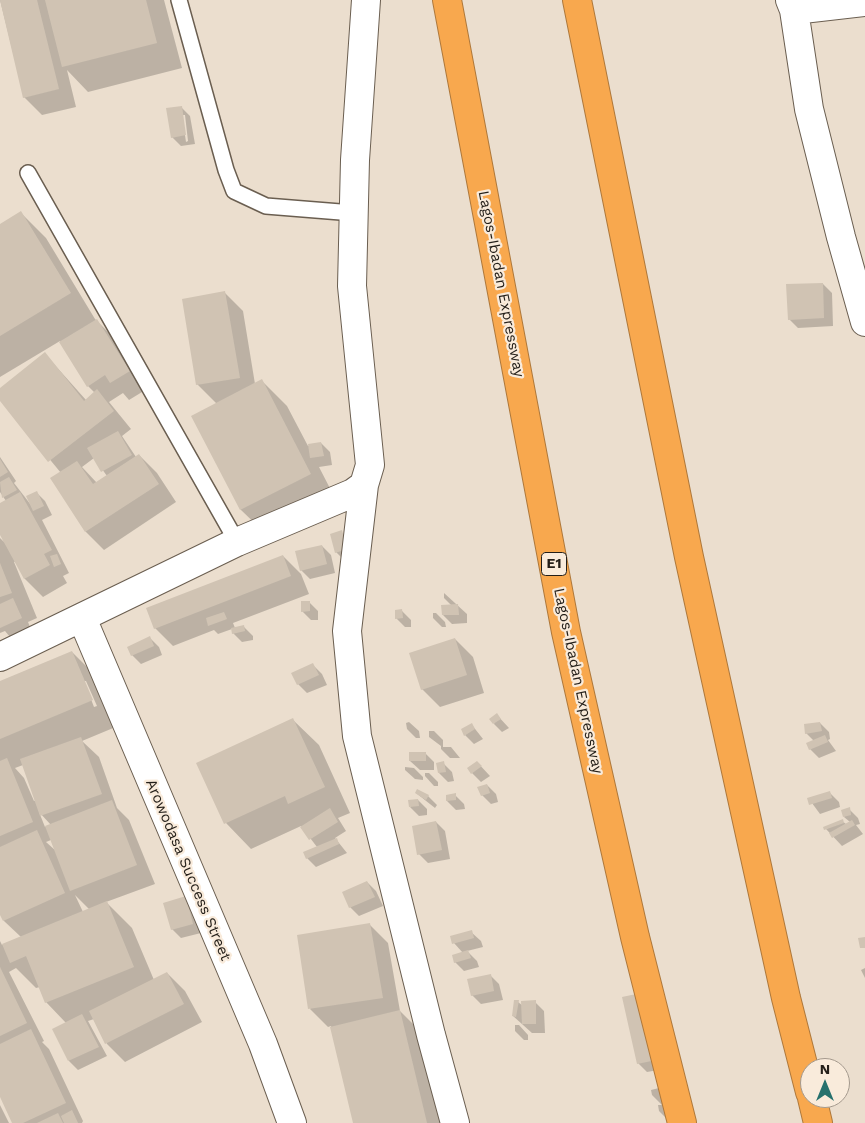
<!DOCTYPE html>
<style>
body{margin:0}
#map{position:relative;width:865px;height:1123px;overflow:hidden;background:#ebdece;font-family:"Work Sans",sans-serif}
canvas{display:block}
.north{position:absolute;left:800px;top:1058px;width:50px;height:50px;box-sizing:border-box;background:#f9ebdb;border:1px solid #a4998d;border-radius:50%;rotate:0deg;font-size:14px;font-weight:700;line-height:20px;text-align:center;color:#241f19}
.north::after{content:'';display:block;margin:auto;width:18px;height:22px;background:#27716d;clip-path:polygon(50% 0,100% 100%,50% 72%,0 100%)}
</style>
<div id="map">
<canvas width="865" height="1123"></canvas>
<div class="north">N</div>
</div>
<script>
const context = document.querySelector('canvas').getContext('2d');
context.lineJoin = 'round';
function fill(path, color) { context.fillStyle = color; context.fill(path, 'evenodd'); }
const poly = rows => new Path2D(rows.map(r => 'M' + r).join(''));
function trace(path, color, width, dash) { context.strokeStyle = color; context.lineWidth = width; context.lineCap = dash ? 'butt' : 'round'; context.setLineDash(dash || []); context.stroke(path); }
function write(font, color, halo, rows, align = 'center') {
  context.font = font + ' "Work Sans",sans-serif'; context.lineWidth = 4.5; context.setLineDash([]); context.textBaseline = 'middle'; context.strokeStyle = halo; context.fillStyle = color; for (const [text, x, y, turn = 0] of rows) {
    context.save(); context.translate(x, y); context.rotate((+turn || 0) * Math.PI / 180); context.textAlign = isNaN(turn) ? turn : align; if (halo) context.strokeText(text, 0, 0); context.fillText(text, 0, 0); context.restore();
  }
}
const shadow = poly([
 [0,0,164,0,182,68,88,92,67,70,76,107,42,115,24,97],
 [181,107,190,116,195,144,181,146,172,137],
 [182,115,185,115,188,141,186,142],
 [21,213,46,238,95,319,115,339,147,389,129,400,123,393,109,402,131,429,122,436,136,457,139,455,157,473,176,502,104,550,86,532,52,479,61,473,0,399,0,389,45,354,86,400,95,393,88,386,60,341,0,377,0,225],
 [94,458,107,476,97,483,82,467],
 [823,284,832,293,833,326,798,328,789,319],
 [225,293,243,311,255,384,262,381,287,406,308,446,321,443,330,452,332,465,319,467,336,500,267,535,241,510,193,416,217,404,197,384],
 [0,457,16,481,14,483,31,505,36,492,45,501,52,515,42,520,69,573,63,576,67,583,43,597,25,579,16,561,14,562,37,618,28,622,30,627,10,637,5,631,0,633,0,538,4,542,0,533,0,504,6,501,0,492],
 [341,532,350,541,345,561,336,552],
 [322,546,331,555,335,573,310,579,301,570],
 [283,556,301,574,309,594,233,623,235,628,244,627,253,636,253,640,242,642,233,633,232,629,218,634,214,630,173,646,155,628],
 [444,593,467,614,467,623,452,624,443,615,452,606,444,598],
 [309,602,318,611,318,620,311,620,302,611],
 [402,611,411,620,411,627,405,627,396,618],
 [433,613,436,613,445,622,446,627,442,627,433,618],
 [150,638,159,647,162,655,141,664,132,655],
 [455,639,473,657,484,693,440,707,422,689],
 [72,652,98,678,118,726,82,741,99,757,117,808,129,820,155,884,106,902,132,928,154,980,167,973,185,991,202,1022,125,1062,107,1044,94,1019,88,1021,107,1056,78,1070,69,1061,66,1023,46,1002,40,987,36,988,16,968,9,972,44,1041,42,1042,49,1049,83,1121,82,1123,13,1123,0,1094,0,941,2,945,21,937,4,921,0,912,0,682],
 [84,681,86,681,97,706,94,707],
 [23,765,36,800,34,801,24,778,15,768],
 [39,812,51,825,45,827],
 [51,840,56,851,46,842],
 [75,895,89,909,83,912],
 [313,665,322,674,327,685,307,693,298,684],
 [497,715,509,728,502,732,494,724],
 [293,720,319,745,350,813,338,818,346,831,335,838,347,853,316,867,307,858,317,847,301,826,251,849,226,823,198,764],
 [409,722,419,731,420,738,416,738,407,729,406,723],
 [820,723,829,732,830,739,828,740,836,751,819,758,810,749,814,741,806,733],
 [472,725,483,739,474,744,465,735],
 [429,731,434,731,443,740,443,747,451,747,460,758,450,758,441,749,441,746,429,737],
 [425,753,434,762,434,770,420,770,410,761],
 [477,762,490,776,481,782,472,773],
 [443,763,452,772,454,781,448,782,439,773],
 [405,767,414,768,423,777,423,780,415,779,405,770],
 [425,773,429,773,438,782,438,786,434,786,425,776],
 [487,785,496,794,498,802,491,804,482,795],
 [416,793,428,796,437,805,435,808],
 [830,793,839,802,840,807,820,814,809,799],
 [455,795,464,804,465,809,456,810,447,801,447,796],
 [418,800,427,809,427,815,419,816,410,807],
 [849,809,858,818,860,824,856,825,863,834,842,846,826,829,842,821,846,824,850,822,844,817],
 [436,822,445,831,450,859,428,863,419,854],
 [367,882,376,891,383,906,359,916,350,907],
 [185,898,194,907,201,933,181,938,172,929],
 [370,925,388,943,400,1011,426,1037,446,1123,354,1123,331,1026,328,1027,310,1009],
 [471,932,481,941,483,947,467,951,477,961,479,967,464,971,455,962,463,953,454,943],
 [865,968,865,978,861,970],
 [490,975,499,984,503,1000,481,1004,472,995],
 [518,1002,523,1006,535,1002,544,1011,545,1033,532,1033,513,1016],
 [650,1003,664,1069,647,1072,638,1063],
 [515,1025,519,1025,528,1035,528,1040,524,1040,515,1031],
 [663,1087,668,1120,659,1111,658,1105,662,1105,652,1095,651,1090],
 [0,1105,9,1123,0,1123]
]);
const building = poly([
 [0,0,37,0,59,89,23,98],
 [45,0,146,0,157,43,62,67],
 [182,106,186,135,171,138,166,108],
 [21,211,71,293,0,336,0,224],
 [823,283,824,318,788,320,786,284],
 [225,291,240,378,196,385,182,299],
 [97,319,130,371,110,383,105,375,87,387,59,342],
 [45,352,84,401,97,389,114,411,48,462,0,401,0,388],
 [262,379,311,474,240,510,191,416],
 [118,431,132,455,101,472,87,448],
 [321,442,324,456,310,458,308,444],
 [139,454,159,484,85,532,50,478,77,461,93,484],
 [0,459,8,472,0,477],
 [9,477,17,490,2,498,0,482],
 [37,491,44,506,33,511,26,496],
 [20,492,52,550,44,554,50,565,24,579,0,535,0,503],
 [342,530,347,549,335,553,330,534],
 [322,545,327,564,300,571,295,551],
 [57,554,61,564,54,567,50,556],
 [283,555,291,576,154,629,146,608],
 [0,563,12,593,0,597],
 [13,598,22,618,0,628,0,604],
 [301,601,310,601,310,611,301,612],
 [458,604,459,615,442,615,441,605],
 [402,609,403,618,395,619,395,610],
 [224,612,227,619,208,626,206,618],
 [244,625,245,631,232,634,231,628],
 [150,636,154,646,131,656,127,647],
 [455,638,467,675,421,690,409,653],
 [72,651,93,700,0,739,0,681],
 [313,663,319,675,297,685,291,673],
 [497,713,501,719,493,724,489,719],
 [293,718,325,787,288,804,285,796,224,824,196,763],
 [820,722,822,731,805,734,804,724],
 [472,723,475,729,464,736,461,729],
 [825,735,828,742,809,750,806,743],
 [81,737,102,794,40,816,20,759],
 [409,752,426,752,426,761,409,761],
 [7,758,33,822,0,836,0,761],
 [444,761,446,772,438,773,436,763],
 [477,761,482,766,471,774,467,768],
 [487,784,490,793,481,796,477,787],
 [417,789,429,795,426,800,415,793],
 [830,791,832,798,809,805,807,798],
 [456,793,456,800,446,801,446,795],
 [418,799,419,806,409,807,408,800],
 [112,800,137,865,70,891,45,826],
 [850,807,851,815,843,817,841,810],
 [330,808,338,822,309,840,300,827],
 [843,819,844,823,824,830,823,827],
 [852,820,855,825,832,838,829,833],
 [436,821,442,850,417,855,412,826],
 [37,830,65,893,3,921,0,915,0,847],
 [337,838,339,844,306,859,303,852],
 [367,881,375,897,349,908,342,892],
 [186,896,193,924,171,930,163,903],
 [107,901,134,967,45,1003,26,956,10,963,2,944],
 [370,923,383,998,308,1009,297,935],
 [472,930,474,938,452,944,450,936],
 [865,937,865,948,860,948,858,938],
 [468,950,471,958,454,963,452,955],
 [0,967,27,1023,0,1036],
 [167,972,184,1004,105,1044,89,1011],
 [491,974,494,991,471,996,467,979],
 [641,993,656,1060,637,1064,622,997],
 [514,1000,519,1000,516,1017,512,1016],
 [536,1000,536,1024,522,1024,521,1001],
 [400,1010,427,1123,353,1123,330,1027],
 [82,1014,99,1047,68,1061,52,1029],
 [31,1029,66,1103,23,1123,12,1123,0,1097,0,1044],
 [72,1110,78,1123,64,1123,61,1116],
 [58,1113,63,1123,37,1123]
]);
const lane = poly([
 [179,0,226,170,234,191,266,206,353,213],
 [28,173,237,542]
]);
const street = poly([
 [366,0,355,160,352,286,370,465,364,485,347,631,357,736,431,1035,455,1123],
 [790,0,794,10,809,109,841,237,865,322],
 [794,10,865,2],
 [82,618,263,1044,292,1123],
 [0,657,237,542,353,493,364,485]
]);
const highway = poly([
 [447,0,566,632,635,937,682,1123],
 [577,0,689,557,786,998,810,1092],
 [812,1098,818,1123]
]);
const shields = [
 [554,564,25]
];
const shieldNames = [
 ["E1",554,564]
];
const streetNames = [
 ["Lagos-Ibadan Expressway",501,284,79],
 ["Lagos-Ibadan Expressway",578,681,78],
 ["Arowodasa Success Street",188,870,67]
];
fill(shadow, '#0003');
fill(building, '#d0c3b3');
trace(lane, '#6a5e50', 18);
trace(street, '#6a5e50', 30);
trace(highway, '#ae783b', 30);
trace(lane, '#fff', 15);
trace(street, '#fff', 28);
trace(highway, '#f8a84e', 28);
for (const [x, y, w] of shields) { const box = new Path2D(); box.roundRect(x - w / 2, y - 11.5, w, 23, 4); context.fillStyle = '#f9ebdb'; context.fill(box); trace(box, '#241f19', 1); }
write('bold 14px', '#241f19', null, shieldNames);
write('15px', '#241f19', '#f9ebdb', streetNames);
</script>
